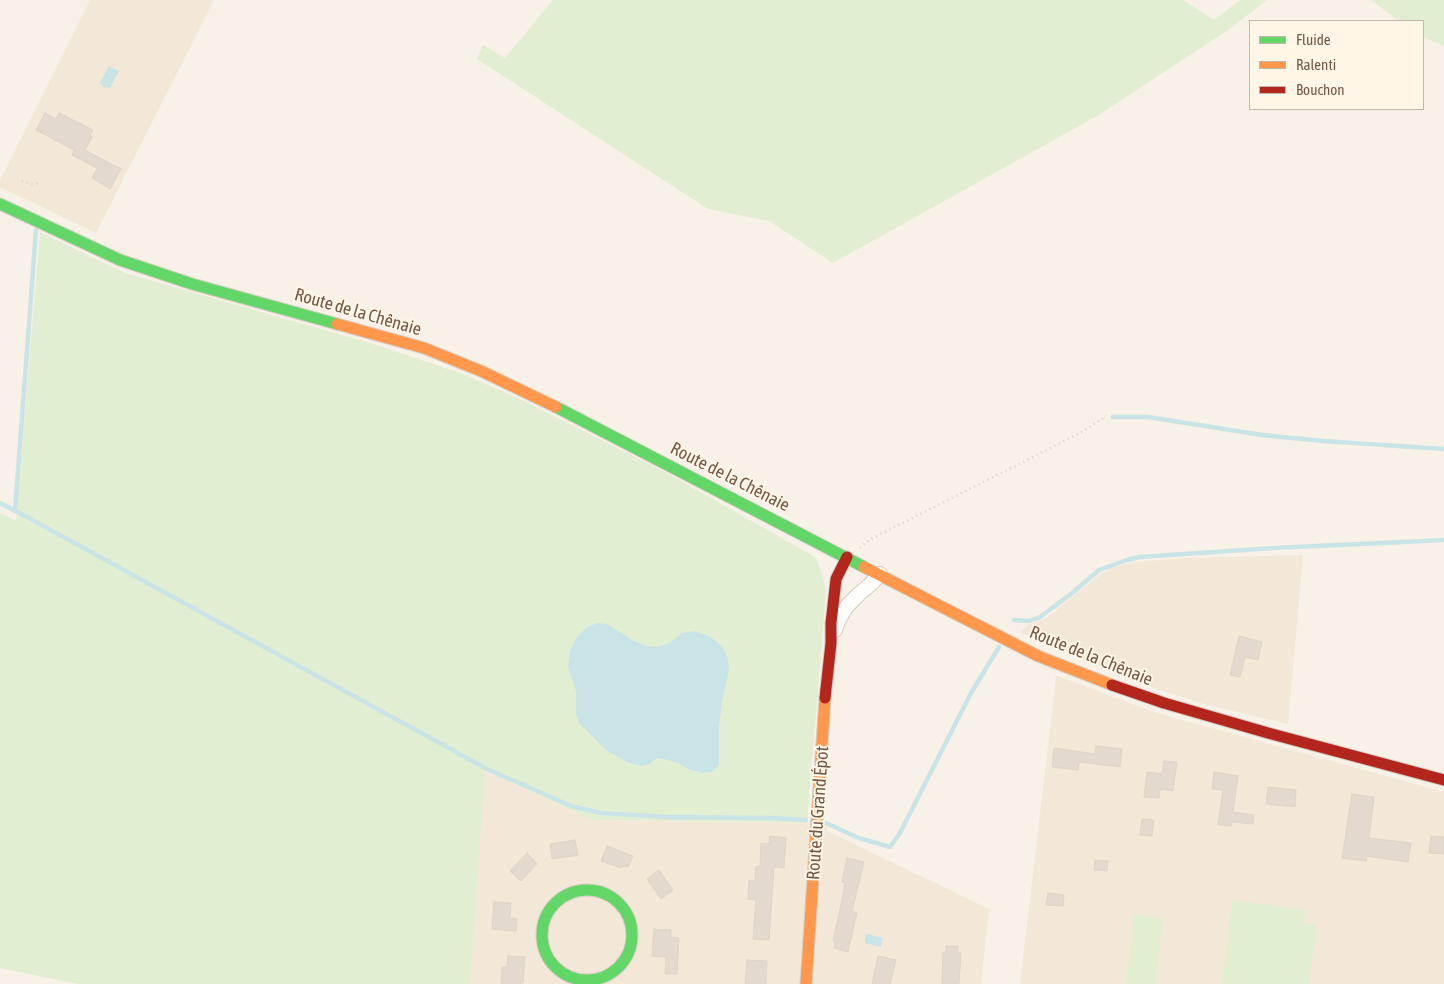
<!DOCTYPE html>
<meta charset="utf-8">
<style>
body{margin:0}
#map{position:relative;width:1444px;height:984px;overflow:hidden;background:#f7f1e7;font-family:"Asap Condensed",sans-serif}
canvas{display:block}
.legend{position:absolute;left:1249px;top:20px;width:175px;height:90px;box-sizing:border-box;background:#fff6e8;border:1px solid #c8b7a8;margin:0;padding:6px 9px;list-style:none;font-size:15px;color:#755947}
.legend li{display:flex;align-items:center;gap:10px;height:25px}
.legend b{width:25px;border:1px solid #c8b7a8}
</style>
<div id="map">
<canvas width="1444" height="984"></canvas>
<ul class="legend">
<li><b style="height:6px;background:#63d668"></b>Fluide</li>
<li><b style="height:6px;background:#ff974d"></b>Ralenti</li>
<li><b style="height:6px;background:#b3261e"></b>Bouchon</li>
</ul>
</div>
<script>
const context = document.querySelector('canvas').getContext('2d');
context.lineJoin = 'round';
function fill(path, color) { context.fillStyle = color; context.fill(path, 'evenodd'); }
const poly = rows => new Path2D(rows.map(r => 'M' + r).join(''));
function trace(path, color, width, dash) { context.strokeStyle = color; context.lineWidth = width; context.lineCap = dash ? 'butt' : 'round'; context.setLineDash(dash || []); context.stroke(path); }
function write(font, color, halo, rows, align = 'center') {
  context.font = font + ' "Asap Condensed",sans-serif'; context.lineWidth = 4; context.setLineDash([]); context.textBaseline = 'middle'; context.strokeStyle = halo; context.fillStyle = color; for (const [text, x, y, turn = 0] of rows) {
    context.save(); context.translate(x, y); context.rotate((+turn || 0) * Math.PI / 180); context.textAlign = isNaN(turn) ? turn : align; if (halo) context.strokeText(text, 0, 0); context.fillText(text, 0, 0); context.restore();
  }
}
const residential = poly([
 [90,0,214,0,96,233,0,187,0,181],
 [1303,555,1288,724,1204,704,1135,682,1020,632,1030,624,1046,618,1093,580,1107,570,1131,562,1189,558],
 [1055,675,1154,712,1444,792,1444,984,1020,984,1056,678],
 [484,770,592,820,826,824,827,831,989,909,981,984,470,984]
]);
const green = poly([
 [553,0,1183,0,1214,20,1240,0,1267,0,1228,30,1097,116,833,263,769,221,708,209,477,59,483,45,505,58],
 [1371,0,1444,0,1444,46,1423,37,1423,21,1399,21],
 [40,232,125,273,373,344,460,373,518,398,665,472,815,557,821,570,826,590,807,823,592,820,485,770,470,984,78,984,0,968,0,513,16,521],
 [1232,900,1305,910,1304,924,1317,925,1309,984,1222,984],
 [1134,915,1163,918,1155,984,1126,984]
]);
const water = poly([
 [109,66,119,71,110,88,108,87,105,88,100,83],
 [597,623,607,624,634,641,646,646,658,647,670,643,682,633,694,631,709,636,722,646,728,659,729,669,722,702,719,727,719,765,712,772,702,773,688,769,678,763,664,759,657,758,649,764,641,766,629,763,606,750,580,724,576,714,576,691,568,667,570,651,576,638,586,628],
 [867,934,883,938,881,947,865,943,865,938]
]);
const stream = poly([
 [1113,417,1148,417,1262,435,1323,441,1444,449],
 [0,503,27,517,487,769,571,806,601,813,668,817,772,818,806,820],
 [15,511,36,230],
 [1014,620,1029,621,1040,617,1071,594,1099,570,1127,560,1139,557,1274,548,1444,540],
 [826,823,859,838,890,847,900,833,971,693,999,647]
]);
const building = poly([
 [45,113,56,119,59,113,93,130,90,136,92,137,85,150,121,169,110,189,92,178,97,168,72,155,74,150,36,130,45,113],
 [1239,636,1262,642,1258,660,1245,657,1240,677,1230,675,1239,636],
 [1096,746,1122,749,1120,767,1079,762,1078,770,1052,767,1054,748,1095,754,1096,746],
 [1164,761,1177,762,1173,791,1160,789,1159,798,1144,797,1147,772,1162,774,1164,761],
 [1214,772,1238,776,1233,812,1254,815,1253,824,1232,822,1231,826,1218,825,1223,790,1212,789,1214,772],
 [1268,787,1296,790,1295,807,1266,804,1268,787],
 [1352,794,1374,797,1369,838,1411,843,1408,862,1366,856,1366,861,1342,858,1352,794],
 [1142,819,1154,820,1152,836,1140,835,1142,819],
 [770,836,786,838,784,868,774,867,769,940,753,939,756,900,748,899,749,880,755,881,756,866,760,866,761,843,769,844,770,836],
 [1431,836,1444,837,1444,854,1429,853,1431,836],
 [575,840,578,855,552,859,550,844,575,840],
 [607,846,633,856,628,867,622,866,621,868,601,861,607,846],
 [527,853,537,864,521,881,510,871,527,853],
 [847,858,864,862,852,911,857,913,848,952,834,948,835,941,833,941,843,895,845,883,842,882,847,858],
 [1095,860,1108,861,1107,871,1094,870,1095,860],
 [659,870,673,890,661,899,647,879,659,870],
 [1048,893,1064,895,1063,906,1046,905,1048,893],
 [494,902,511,903,510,918,517,919,516,931,492,929,494,902],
 [654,929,671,930,671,937,679,938,677,974,665,974,666,957,652,956,654,929],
 [946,946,958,946,958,953,961,953,959,984,942,984,943,952,946,952,946,946],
 [508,956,525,957,523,983,521,982,521,984,501,984,502,967,507,967,508,956],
 [878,956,896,960,890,984,872,984,878,956],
 [747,960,767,961,766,984,745,984,747,960]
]);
const path = poly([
 [22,181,32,184,38,183],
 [860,548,869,540,1080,433,1102,419,1106,415]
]);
const street = poly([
 [835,630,838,621,847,606,859,594,872,583,880,574]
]);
const fast = poly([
 [0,204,120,260,192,284,337,324],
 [556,407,864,567],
 '542 935a45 45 0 1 1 90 0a45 45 0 1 1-90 0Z'
]);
const slow = poly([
 [337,324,424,348,481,371,556,407],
 [864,567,1038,656,1112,685],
 [806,984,825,698]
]);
const jam = poly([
 [1112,685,1164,703,1268,733,1444,780],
 [825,698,831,643,831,623,836,579,847,557]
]);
const streetNames = [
 ["Route de la Chênaie",358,312,16],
 ["Route de la Chênaie",730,477,27],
 ["Route de la Chênaie",1091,656,22],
 ["Route du Grand Épot",818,813,-86]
];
fill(residential, '#f3e7d7');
fill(green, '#e2eed1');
fill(water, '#c9e4e7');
trace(stream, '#c9e4e7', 4.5);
fill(building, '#e3d9cf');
trace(building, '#dfd4c9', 1);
trace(street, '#d6ccc2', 16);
trace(fast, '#d7cdc4', 13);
trace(slow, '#d7cdc4', 13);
trace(jam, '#d7cdc4', 13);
trace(path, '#d9d1cb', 2.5, [1, 4]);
trace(street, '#fefdfb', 14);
trace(fast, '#63d668', 11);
trace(slow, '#ff974d', 11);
trace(jam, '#b3261e', 11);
write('18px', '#755947', '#fff6e8', streetNames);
</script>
